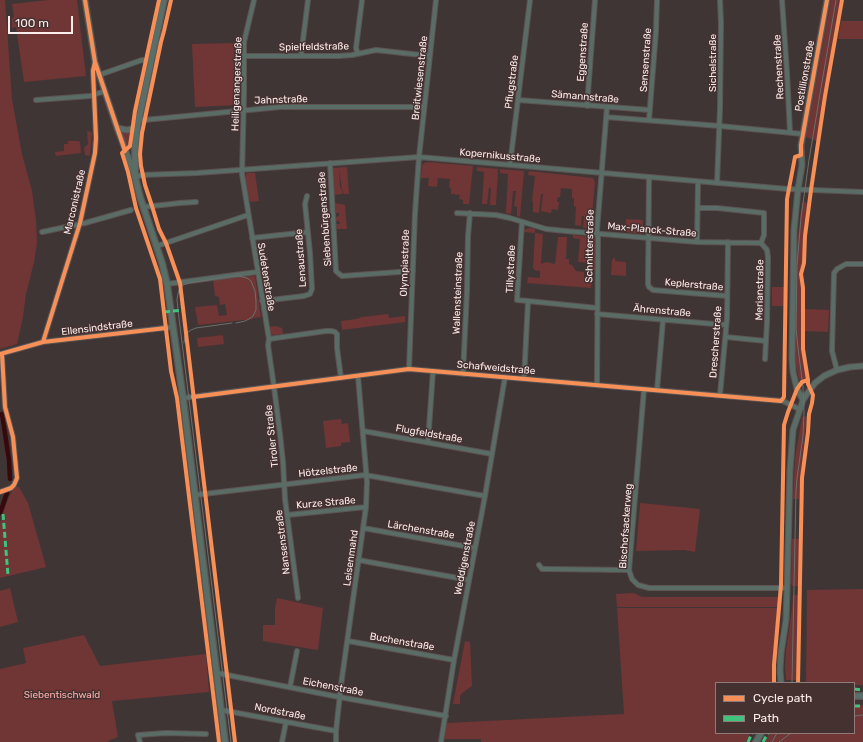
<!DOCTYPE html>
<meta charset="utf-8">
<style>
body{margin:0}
#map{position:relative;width:863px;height:742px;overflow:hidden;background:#403535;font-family:Rubik,sans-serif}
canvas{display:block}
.legend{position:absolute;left:715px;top:682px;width:140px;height:52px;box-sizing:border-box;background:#453130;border:1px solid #8e7c7b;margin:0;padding:5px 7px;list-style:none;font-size:12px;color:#fbedec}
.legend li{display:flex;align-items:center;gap:8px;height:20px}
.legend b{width:20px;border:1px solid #8e7c7b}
.scale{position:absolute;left:8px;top:16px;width:65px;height:18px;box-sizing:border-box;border:2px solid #fbedec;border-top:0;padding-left:5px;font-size:12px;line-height:14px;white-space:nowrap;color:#fbedec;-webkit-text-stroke:3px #453130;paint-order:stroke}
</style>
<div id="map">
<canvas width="863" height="742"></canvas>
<ul class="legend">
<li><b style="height:5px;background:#f78f57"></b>Cycle path</li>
<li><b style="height:5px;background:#40c37c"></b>Path</li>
</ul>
<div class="scale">100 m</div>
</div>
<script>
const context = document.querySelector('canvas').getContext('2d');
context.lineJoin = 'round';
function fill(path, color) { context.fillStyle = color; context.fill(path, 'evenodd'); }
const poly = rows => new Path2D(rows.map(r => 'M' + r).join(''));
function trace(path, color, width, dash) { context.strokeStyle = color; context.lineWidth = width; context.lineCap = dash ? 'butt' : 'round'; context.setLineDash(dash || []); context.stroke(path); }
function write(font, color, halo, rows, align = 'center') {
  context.font = font + ' Rubik,sans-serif'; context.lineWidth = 3; context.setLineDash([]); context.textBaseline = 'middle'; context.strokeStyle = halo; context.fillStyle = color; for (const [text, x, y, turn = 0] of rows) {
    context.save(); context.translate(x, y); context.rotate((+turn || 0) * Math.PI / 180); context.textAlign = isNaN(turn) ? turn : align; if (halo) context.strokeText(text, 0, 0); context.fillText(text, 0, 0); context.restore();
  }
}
const green = poly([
 [0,0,5,0,12,99,22,154,32,191,36,220,37,243,34,262,26,294,23,317,17,344,0,349],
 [48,0,77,0,86,76,24,82,16,27,12,28,12,18,14,17,12,4],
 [831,0,840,0,831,52,817,141,806,137],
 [841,21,863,21,863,39,838,39],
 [234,43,237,105,195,107,192,44],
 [87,131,91,132,92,133,90,155,89,156,85,155,85,153,84,148,88,144],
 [123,133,131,133,130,145,131,147,130,152,128,152,122,134],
 [68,141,78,141,80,142,81,153,56,156,55,152,64,151,64,144,68,144],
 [428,162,473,166,469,204,463,204,463,200,459,199,460,195,451,194,451,188,449,188,450,179,438,178,437,187,428,186,429,178,421,178,421,175,422,166,424,163],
 [347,167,349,194,344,194,342,190,339,169,340,186,343,194,334,195,333,168],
 [477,167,498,169,496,205,490,205,491,188,489,188,487,204,482,204,484,172,477,171],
 [500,169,524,171,520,217,517,216,517,207,514,206,516,191,513,191,511,214,506,213,508,174,500,173],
 [529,171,593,178,595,182,591,226,589,228,583,228,584,216,582,216,581,226,575,225,576,207,574,206,574,198,572,198,572,189,561,188,560,197,558,197,557,202,559,202,558,210,552,209,551,213,541,211,543,194,541,194,539,213,533,212,533,201,532,201,535,176,528,175],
 [249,173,255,173,259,201,251,202,249,199,246,180,246,174],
 [802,202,808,203,802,263,800,271,800,282,802,287,802,342,806,374,806,379,799,380,795,360,795,283,796,252],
 [335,203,345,205,347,229,337,229,336,224,340,224,339,221,336,221,336,217,339,216,339,213,336,213],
 [626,219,643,220,642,234,625,232],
 [529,228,535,229,535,233,543,234,541,264,546,262,555,264,558,237,567,237,566,259,569,259,569,264,572,265,576,271,584,272,584,277,592,278,591,288,527,283,528,277,540,278,540,271,534,270,534,268,533,268,535,233,524,232,524,230],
 [573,235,589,237,594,238,596,240,596,271,591,270,591,263,578,262,580,239,573,238],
 [613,258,615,258,615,261,626,262,626,276,611,275,612,260,613,260],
 [255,276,261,317,253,318,253,319,198,325,195,307,217,305,219,316,227,315,225,304,220,305,219,297,215,296,213,279,234,277,237,278,238,277],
 [772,287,784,287,784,306,772,306],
 [805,309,829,310,828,332,804,331],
 [388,314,389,318,405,316,405,322,342,330,341,321,356,319,362,317],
 [276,326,282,328,283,334,275,335,269,334,268,327],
 [223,335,224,344,198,347,197,338],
 [807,416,801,470,799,499,793,499,795,458,802,417],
 [341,419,342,424,348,423,350,442,341,443,341,446,326,448,323,421],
 [14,487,19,487,28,503,46,567,0,578,0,523,7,502],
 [640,503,700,509,695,552,684,550,636,551],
 [792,539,799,539,799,584,798,586,792,586,791,583],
 [10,588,18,622,0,627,0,591],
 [863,589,863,685,854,685,854,683,806,683,807,590],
 [634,593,642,597,779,597,779,607,617,607,616,594],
 [793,595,798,595,797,680,786,680,785,667,786,651,792,609],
 [277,598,323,608,318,650,263,641,263,625,275,625,275,608],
 [617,608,778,608,772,666,773,683,716,683,716,733,750,733,746,742,481,742,481,739,444,739,447,723,624,714],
 [84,635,100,666,206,654,209,692,112,701,118,737,108,741,108,742,0,742,0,669,26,663,23,648],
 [465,641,470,642,472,686,461,694,460,697,460,704,453,704],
 [854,705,863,705,863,742,764,742,770,733,854,733]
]);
const canal = poly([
 [2,414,9,460,10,479],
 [0,513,7,493]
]);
const minor = poly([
 [254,0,244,42,244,93,242,174,269,339,268,345,274,387,280,434,283,462,285,499,298,598],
 [782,0,787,73,790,132],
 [358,54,356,48,362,0],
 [244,56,339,56,352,55,376,50,430,56],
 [301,56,308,0],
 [99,75,142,60,151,61],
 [36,100,90,96,105,91],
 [518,100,650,110],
 [587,106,595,0],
 [606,117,720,126,803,134],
 [139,119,144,120,280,107,424,107],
 [649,120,656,31,657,0],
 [330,163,336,271,338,273,342,276,413,271],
 [510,165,530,0],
 [135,177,142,175,197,173,419,157,788,189,863,192],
 [649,177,648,284,649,287,653,290,727,296],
 [717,183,720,108,721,23,720,0],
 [144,207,180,203,196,202],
 [698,208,717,208,764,213,764,235,761,243],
 [457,213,496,215,510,218,546,229,566,231,697,242,761,243,767,250,768,257,767,322,765,359],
 [522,222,517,300,528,301,524,379],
 [42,232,85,223,131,210],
 [252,238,308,232],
 [697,242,698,182],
 [157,246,248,215],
 [167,284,257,272],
 [262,301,304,296,310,294,312,289,310,253,305,204,307,196],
 [528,301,597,308],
 [597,314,726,325],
 [726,337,766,341],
 [269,339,326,331,331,331,335,332,337,334,337,348,341,378],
 [43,342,80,223,95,153,96,138,93,71,95,62],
 [0,354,43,342,173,327],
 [409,369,415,213,419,157,436,0],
 [837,370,832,351,834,273,837,269,846,264,863,264],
 [463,374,467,290,468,236,470,213],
 [597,384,598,237,597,230,607,107],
 [644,389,629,570,632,579,638,585,649,588,787,588],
 [657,390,663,320],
 [720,395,727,318,728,242],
 [183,398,409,369,783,401,799,409],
 [363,431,492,454],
 [428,442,433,371],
 [0,492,11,488,14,485,17,478,13,437,5,407,2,354],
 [195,495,365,475,485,496],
 [287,515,366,507],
 [363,528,475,548],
 [358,560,469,580],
 [539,565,542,569,545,569,629,570],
 [348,641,454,660],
 [217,673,339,697,446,716],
 [290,687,297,651],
 [221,710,336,731],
 [140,742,138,735,166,733,206,734],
 [282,742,286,722],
 [336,742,336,731,341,685,366,507,367,482,358,376],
 [441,742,454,660,485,496,505,377]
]);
const tertiary = poly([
 [85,0,95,62,117,128,135,176],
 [117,128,127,130,137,128],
 [803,400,797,389,793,372,792,358,794,230,798,189,802,165,801,145,827,0],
 [781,683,780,670,781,653,786,620,787,590,790,470,793,430,803,400,809,391,815,383,824,376,837,370,850,367,863,366]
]);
const secondary = poly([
 [164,0,137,128,135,149,135,177,140,197,162,263,167,284,183,398,225,742],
 [854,696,863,696],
 [756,742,761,733]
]);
const tram = poly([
 [184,343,185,336,187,333,191,330,196,328,232,323],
 [792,683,796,491,797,478,803,436,804,413,803,387,798,348,796,328,797,265,801,218,809,160,822,82,836,0],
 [854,716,863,715],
 [231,742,178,310,177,299,178,294,179,290,183,285,189,283,234,276,239,276,247,278,251,281,255,291,256,301,256,310,253,316,249,319,245,321,236,323],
 [772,742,777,733],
 [779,742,791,733]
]);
const quiet = poly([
 [164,312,183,310],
 [3,514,8,575],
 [854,689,863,690],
 [854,706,863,706],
 [748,742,752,733],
 [763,742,768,733]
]);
const cycleway = poly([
 [85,0,95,62,125,151],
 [159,0,135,111,130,146,122,153,128,172,136,208,160,279,171,371,177,398,219,742],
 [171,0,164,31,161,42,142,133,140,154,141,166,145,185,152,206,159,229,166,243,180,283,235,742],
 [43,342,80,223,95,153,96,138,93,71,95,62],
 [0,354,43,342,166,328],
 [193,397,409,369,781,401,784,397,787,199,795,157,801,155,801,145,803,134,827,0],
 [0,492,11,488,14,485,17,478,13,437,5,407,2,354],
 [774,683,774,665,781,585,784,425,788,412,797,389,802,382,808,380],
 [798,683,802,478,808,432,809,414,812,403,813,395,808,384,808,380,803,349,803,288,801,274,804,263,805,236,811,190,825,96,842,0]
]);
const streetNames = [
 ["Spielfeldstraße",314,47,-1],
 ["Eggenstraße",583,52,-86],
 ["Sensenstraße",646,60,-86],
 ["Sichelstraße",713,63,-90],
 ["Rechenstraße",779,67,-93],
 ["Postillionstraße",805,76,-80],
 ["Breitwiesenstraße",420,78,-84],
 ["Pflugstraße",512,82,-83],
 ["Heiligenangerstraße",237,84,-88],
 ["Sämannstraße",585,97,5],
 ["Jahnstraße",281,100,-2],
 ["Kopernikusstraße",500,156,5],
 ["Marconistraße",75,202,-77],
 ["Siebenbürgenstraße",325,219,-94],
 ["Max-Planck-Straße",652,230,5],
 ["Schnitterstraße",590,246,-89],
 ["Lenaustraße",301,258,-94],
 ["Olympiastraße",405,263,-88],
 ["Tillystraße",511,269,-87],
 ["Sudetenstraße",266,277,81],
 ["Keplerstraße",694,285,5],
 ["Merianstraße",760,290,-89],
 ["Wallensteinstraße",458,293,-88],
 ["Ährenstraße",662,311,5],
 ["Ellensindstraße",97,328,-7],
 ["Drescherstraße",716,342,-86],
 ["Schafweidstraße",496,368,5],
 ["Flugfeldstraße",429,434,10],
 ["Tiroler Straße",272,436,-96],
 ["Hötzelstraße",328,471,-6],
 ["Kurze Straße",326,503,-5],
 ["Bischofsackerweg",626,526,-86],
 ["Lärchenstraße",421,530,10],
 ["Nansenstraße",283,542,-97],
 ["Leisenmahd",351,558,-82],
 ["Weddigenstraße",465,558,-79],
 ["Buchenstraße",402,642,10],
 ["Eichenstraße",333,687,11],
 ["Nordstraße",280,712,11]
];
const parkNames = [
 ["Siebentischwald",62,695]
];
fill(green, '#703535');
trace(canal, '#37080c', 4.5);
trace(minor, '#5d5353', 6);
trace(tertiary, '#5d5353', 7);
trace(secondary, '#5d5353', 8);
trace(minor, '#5a6c66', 4);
trace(tertiary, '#5a6c66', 5);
trace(secondary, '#596e67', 5.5);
trace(tram, '#6b706c', 1);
trace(quiet, '#40c37c', 3, [6, 3]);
trace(cycleway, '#f78f57', 4);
write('10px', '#fbedec', '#453130', streetNames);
write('10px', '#fdaca9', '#453130', parkNames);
</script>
